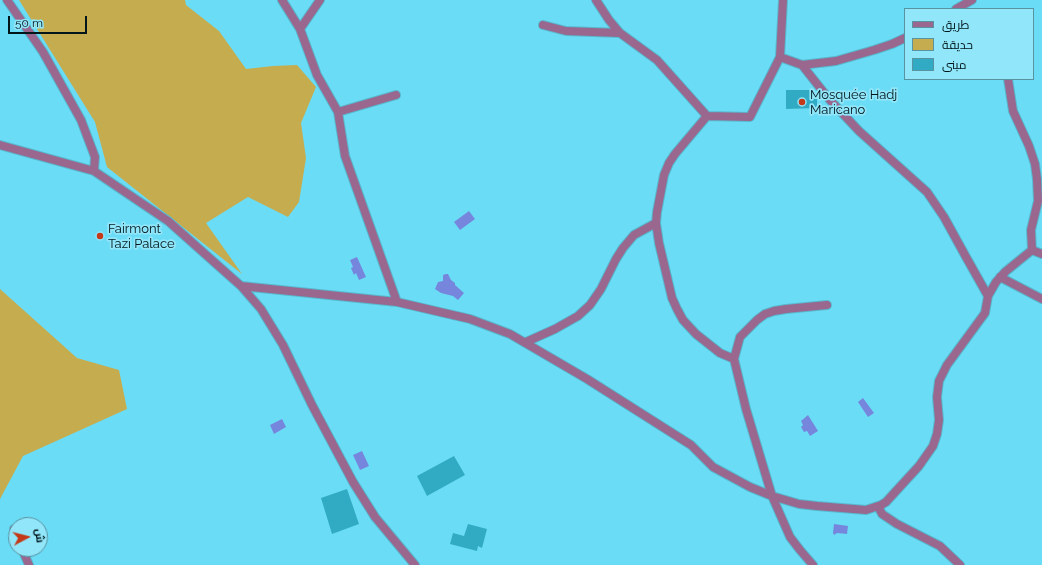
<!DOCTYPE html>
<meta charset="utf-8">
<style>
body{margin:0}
#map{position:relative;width:1042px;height:565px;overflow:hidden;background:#6bdcf5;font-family:Raleway,Cairo,sans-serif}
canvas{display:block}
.legend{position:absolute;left:904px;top:8px;width:130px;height:72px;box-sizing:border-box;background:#91e6fa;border:1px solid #5793a1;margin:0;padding:5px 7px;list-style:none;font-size:12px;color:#00161b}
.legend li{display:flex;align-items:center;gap:8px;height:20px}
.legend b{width:20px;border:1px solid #5793a1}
.north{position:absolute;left:8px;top:517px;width:40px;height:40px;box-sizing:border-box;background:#91e6fa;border:1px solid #5793a1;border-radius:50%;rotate:83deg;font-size:11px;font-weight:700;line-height:16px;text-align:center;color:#00161b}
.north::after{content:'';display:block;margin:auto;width:14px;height:18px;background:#c43a19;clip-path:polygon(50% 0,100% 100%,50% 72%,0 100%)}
.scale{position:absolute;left:8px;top:16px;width:79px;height:18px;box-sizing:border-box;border:2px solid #00161b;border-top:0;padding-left:5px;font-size:12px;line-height:14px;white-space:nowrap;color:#00161b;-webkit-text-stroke:3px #91e6fa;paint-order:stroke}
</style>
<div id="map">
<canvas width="1042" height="565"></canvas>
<ul class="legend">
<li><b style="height:5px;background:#9a678f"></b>طريق</li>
<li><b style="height:11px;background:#c5ac4e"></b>حديقة</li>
<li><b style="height:11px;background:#31abc3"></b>مبنى</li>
</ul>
<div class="north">ش</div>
<div class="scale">50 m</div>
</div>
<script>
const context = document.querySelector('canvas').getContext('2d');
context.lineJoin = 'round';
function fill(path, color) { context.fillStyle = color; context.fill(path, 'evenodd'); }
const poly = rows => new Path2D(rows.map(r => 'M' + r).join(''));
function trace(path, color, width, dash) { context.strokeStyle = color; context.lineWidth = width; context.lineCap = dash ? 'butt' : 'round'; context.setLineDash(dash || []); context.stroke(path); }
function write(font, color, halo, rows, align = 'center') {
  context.font = font + ' Raleway,sans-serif'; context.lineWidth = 3.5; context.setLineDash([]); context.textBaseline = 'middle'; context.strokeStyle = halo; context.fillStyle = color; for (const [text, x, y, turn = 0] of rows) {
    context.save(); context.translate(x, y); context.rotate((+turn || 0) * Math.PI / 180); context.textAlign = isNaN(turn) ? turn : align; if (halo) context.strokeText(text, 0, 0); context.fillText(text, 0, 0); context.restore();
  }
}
const green = poly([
 [19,0,185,0,186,5,219,31,246,69,273,66,297,65,316,87,301,123,306,158,299,202,288,217,248,197,206,223,242,274,107,167,95,122],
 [0,289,77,358,119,370,127,409,23,456,0,499]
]);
const water = poly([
 [469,211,475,219,460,230,454,222],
 [357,257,366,277,359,280,356,273,354,275,351,268,353,267,350,260],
 [446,274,448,274,451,280,455,283,455,285,464,293,458,300,453,296,441,293,435,289,438,282,443,281,443,275],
 [863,398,874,413,868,417,858,402],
 [808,415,818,431,810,436,807,431,804,432,801,427,803,425,801,421],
 [282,419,286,427,274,434,270,425],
 [362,451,369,466,360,470,353,455],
 [834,524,848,526,847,534,837,533,834,535,833,533]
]);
const building = poly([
 [786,90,812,90,812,96,817,96,817,108,786,109],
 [454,456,465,475,427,496,417,476],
 [347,489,359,524,332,534,321,498],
 [468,524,487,529,482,548,478,546,477,551,450,544,453,533,464,536]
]);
const street = poly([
 [7,0,43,52,81,120,95,157,94,171],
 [282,0,300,29,317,75,338,112,345,156,397,302],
 [596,0,609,20,620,33,657,60,707,116],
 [956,9,972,0],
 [543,25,566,31,620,33],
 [300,29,320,0],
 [780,57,802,65,836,61,874,50,892,44,905,38],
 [802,65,829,99,859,131,927,192,944,217,966,257,988,296],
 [1008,79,1013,111,1029,146,1035,164,1037,179,1038,201,1031,230,1032,250],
 [338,112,396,95],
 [0,145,94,171,168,221,241,286,397,302,470,319,510,334,587,379,691,445,713,467,750,487,772,496,790,537,800,550,813,565],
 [1032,250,1042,254],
 [1000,277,1042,299],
 [241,286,261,309,283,345,312,405,353,482,375,517,415,565],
 [827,305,786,309,774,311,765,314,757,320,740,337,734,359,746,409,772,496,799,504,817,506,866,510,881,505,886,502,919,466,933,446,937,434,939,420,937,397,939,381,947,365,985,313,988,296,996,282,1005,272,1032,250],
 [526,342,555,329,578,316,590,305,601,289,616,259,623,248,634,235,656,223],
 [734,359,720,353,696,334,683,320,677,309,672,298,659,243,656,223,657,212,664,175,669,163,675,154,707,116,750,117,780,57,783,0],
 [878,506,882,514,897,524,940,546,960,565],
 [14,529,16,535],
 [22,549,29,565]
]);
const markers = [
 [802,102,4,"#c43a19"],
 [100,236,4,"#c43a19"]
];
const poiNames = [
 ["Mosquée Hadj",810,95],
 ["Maricano",810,110],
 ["Fairmont",108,229],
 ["Tazi Palace",108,244]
];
fill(green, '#c5ac4e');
fill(water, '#7686dc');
fill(building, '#31abc3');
trace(street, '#58b8ce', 10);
trace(street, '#9a678f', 8);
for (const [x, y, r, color] of markers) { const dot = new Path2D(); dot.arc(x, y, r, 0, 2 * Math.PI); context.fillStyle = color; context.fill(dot); trace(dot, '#91e6fa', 1.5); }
write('13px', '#00161b', '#91e6fa', poiNames, 'left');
</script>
